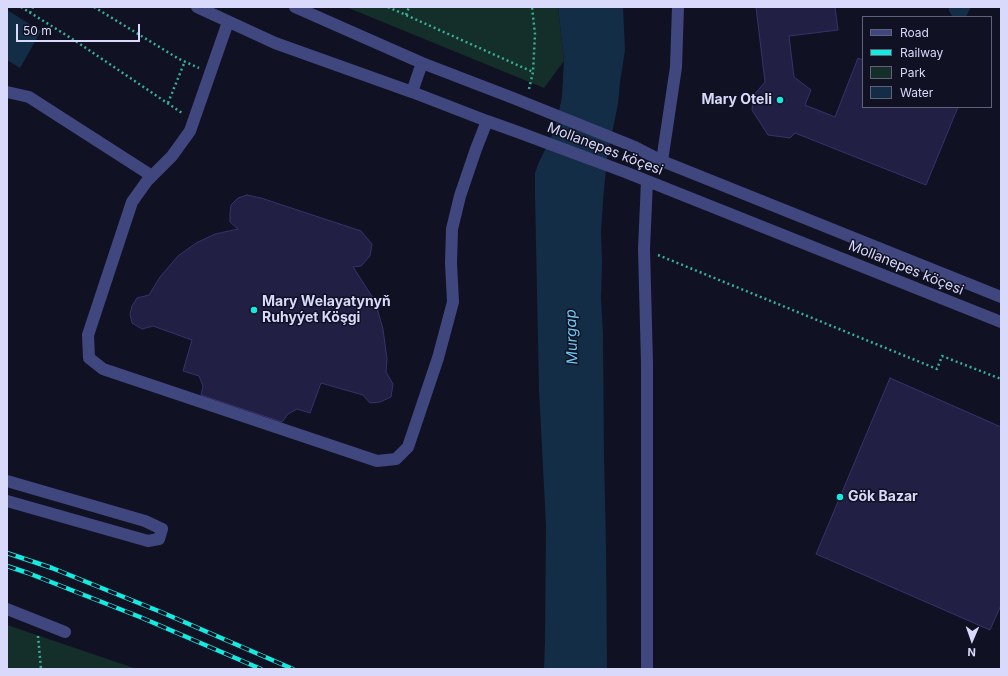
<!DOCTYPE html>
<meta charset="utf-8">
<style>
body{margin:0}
#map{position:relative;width:1008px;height:676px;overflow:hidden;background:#111124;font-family:Inter,sans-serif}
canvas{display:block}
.frame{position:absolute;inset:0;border:8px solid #d8d9fb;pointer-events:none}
.legend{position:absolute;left:862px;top:16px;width:130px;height:92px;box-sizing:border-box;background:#111124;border:1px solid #61617a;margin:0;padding:5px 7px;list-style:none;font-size:12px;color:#d8d9fb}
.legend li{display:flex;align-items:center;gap:8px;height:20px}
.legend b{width:20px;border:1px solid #61617a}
.north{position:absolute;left:952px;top:620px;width:40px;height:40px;-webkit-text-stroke:3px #111124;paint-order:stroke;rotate:182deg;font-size:11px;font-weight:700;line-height:16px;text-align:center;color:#d8d9fb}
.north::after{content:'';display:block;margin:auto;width:14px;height:18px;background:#d8d9fb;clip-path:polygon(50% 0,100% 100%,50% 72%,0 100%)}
.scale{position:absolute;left:16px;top:24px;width:124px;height:18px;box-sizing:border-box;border:2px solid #d8d9fb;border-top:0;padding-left:5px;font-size:12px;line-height:14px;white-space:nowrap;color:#d8d9fb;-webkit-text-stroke:3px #111124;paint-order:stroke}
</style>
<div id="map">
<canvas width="1008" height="676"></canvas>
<div class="frame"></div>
<ul class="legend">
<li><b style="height:5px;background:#40477f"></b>Road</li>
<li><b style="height:5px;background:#15eae1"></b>Railway</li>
<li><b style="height:11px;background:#142e29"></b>Park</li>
<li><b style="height:11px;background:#132d46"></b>Water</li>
</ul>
<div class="north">N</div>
<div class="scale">50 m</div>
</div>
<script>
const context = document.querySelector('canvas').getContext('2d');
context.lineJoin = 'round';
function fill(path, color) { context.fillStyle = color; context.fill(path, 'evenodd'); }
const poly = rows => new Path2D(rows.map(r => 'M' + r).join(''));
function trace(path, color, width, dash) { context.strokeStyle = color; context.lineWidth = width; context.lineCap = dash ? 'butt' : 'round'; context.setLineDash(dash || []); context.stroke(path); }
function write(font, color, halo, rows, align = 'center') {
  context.font = font + ' Inter,sans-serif'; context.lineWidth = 3; context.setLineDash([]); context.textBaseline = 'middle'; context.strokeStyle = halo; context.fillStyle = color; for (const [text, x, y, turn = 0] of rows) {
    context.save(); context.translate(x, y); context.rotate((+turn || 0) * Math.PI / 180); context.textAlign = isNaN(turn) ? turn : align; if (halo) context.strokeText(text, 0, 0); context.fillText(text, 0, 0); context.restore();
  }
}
const green = poly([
 [346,7,558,7,564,61,544,88],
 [7,625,137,669,7,669]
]);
const water = poly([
 [558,7,623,7,625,50,620,82,618,104,607,158,603,201,601,232,602,263,601,299,603,334,604,457,606,546,607,669,544,669,545,641,546,525,539,390,535,193,535,173,539,162,555,129,562,97,564,61],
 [949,7,971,7,966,17,953,17,949,11],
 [7,10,41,31,20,68,7,60]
]);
const building = poly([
 [756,7,835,7,838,30,789,36,794,77,811,90,805,105,835,117,858,58,863,60,863,107,958,107,926,185,795,133,790,138,768,135,752,110,753,96,765,82,756,7],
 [247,195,261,198,361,231,372,244,370,256,361,266,353,267,375,301,383,329,387,359,386,372,393,384,391,397,380,402,370,403,363,395,321,383,310,413,297,409,288,414,282,422,201,395,203,386,199,376,183,371,192,340,153,326,142,329,132,323,130,314,132,306,137,298,149,295,160,277,178,256,196,243,215,234,238,229,230,222,230,213,231,205,238,198,247,195],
 [890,378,1001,427,1001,605,990,630,816,554,890,378]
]);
const path = poly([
 [21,7,74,40,182,113],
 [94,7,179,59,199,68],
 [388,7,533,72],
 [30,13,33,7],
 [406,15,409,7],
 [529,89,533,72,535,34,532,7],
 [168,103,185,61],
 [658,255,937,369,942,356,1001,379],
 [38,636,41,669]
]);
const minor = poly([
 [197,7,275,43,412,92,487,121,515,131,625,172,1001,322],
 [295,7,422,63,513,98,635,147,662,161,1001,297],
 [228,22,190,131,172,156,147,181,132,202,88,335,89,358,103,369,377,461,396,459,408,447,438,358,453,302,451,263,452,229,460,196,476,149,487,121],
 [7,92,29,97,152,176],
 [412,92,422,63],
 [662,161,676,67,678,7],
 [7,481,145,521,162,529,159,539,148,541,7,501],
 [7,609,65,632],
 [647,669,647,363,644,249,647,181]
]);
const rail = poly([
 [7,553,52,568,161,612,293,669],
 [7,566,28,573,140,617,261,669]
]);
const markers = [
 [780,100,4,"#15eae1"],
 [254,310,4,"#15eae1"],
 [840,497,4,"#15eae1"]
];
const poiNames = [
 ["Mary Oteli",772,100,"right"],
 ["Mary Welayatynyň",262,302],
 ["Ruhyýet Köşgi",262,318],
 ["Gök Bazar",848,497]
];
const streetNames = [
 ["Mollanepes köçesi",605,149,21],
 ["Mollanepes köçesi",906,268,22]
];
const waterNames = [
 ["Murgap",572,337,-92]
];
fill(green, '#142e29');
fill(water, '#132d46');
fill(building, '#211f43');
trace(building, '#36336d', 1);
trace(path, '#3aad96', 2.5, [2, 3]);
trace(minor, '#40477f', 12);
trace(rail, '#15eae1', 4.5);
trace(rail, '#111124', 3, [9]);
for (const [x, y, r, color] of markers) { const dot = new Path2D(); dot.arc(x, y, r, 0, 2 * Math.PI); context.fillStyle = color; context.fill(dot); trace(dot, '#111124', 1.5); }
write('bold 14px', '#d8d9fb', '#111124', poiNames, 'left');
write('14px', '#d8d9fb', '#111124', streetNames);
write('italic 15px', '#6fc8f2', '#111124', waterNames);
</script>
